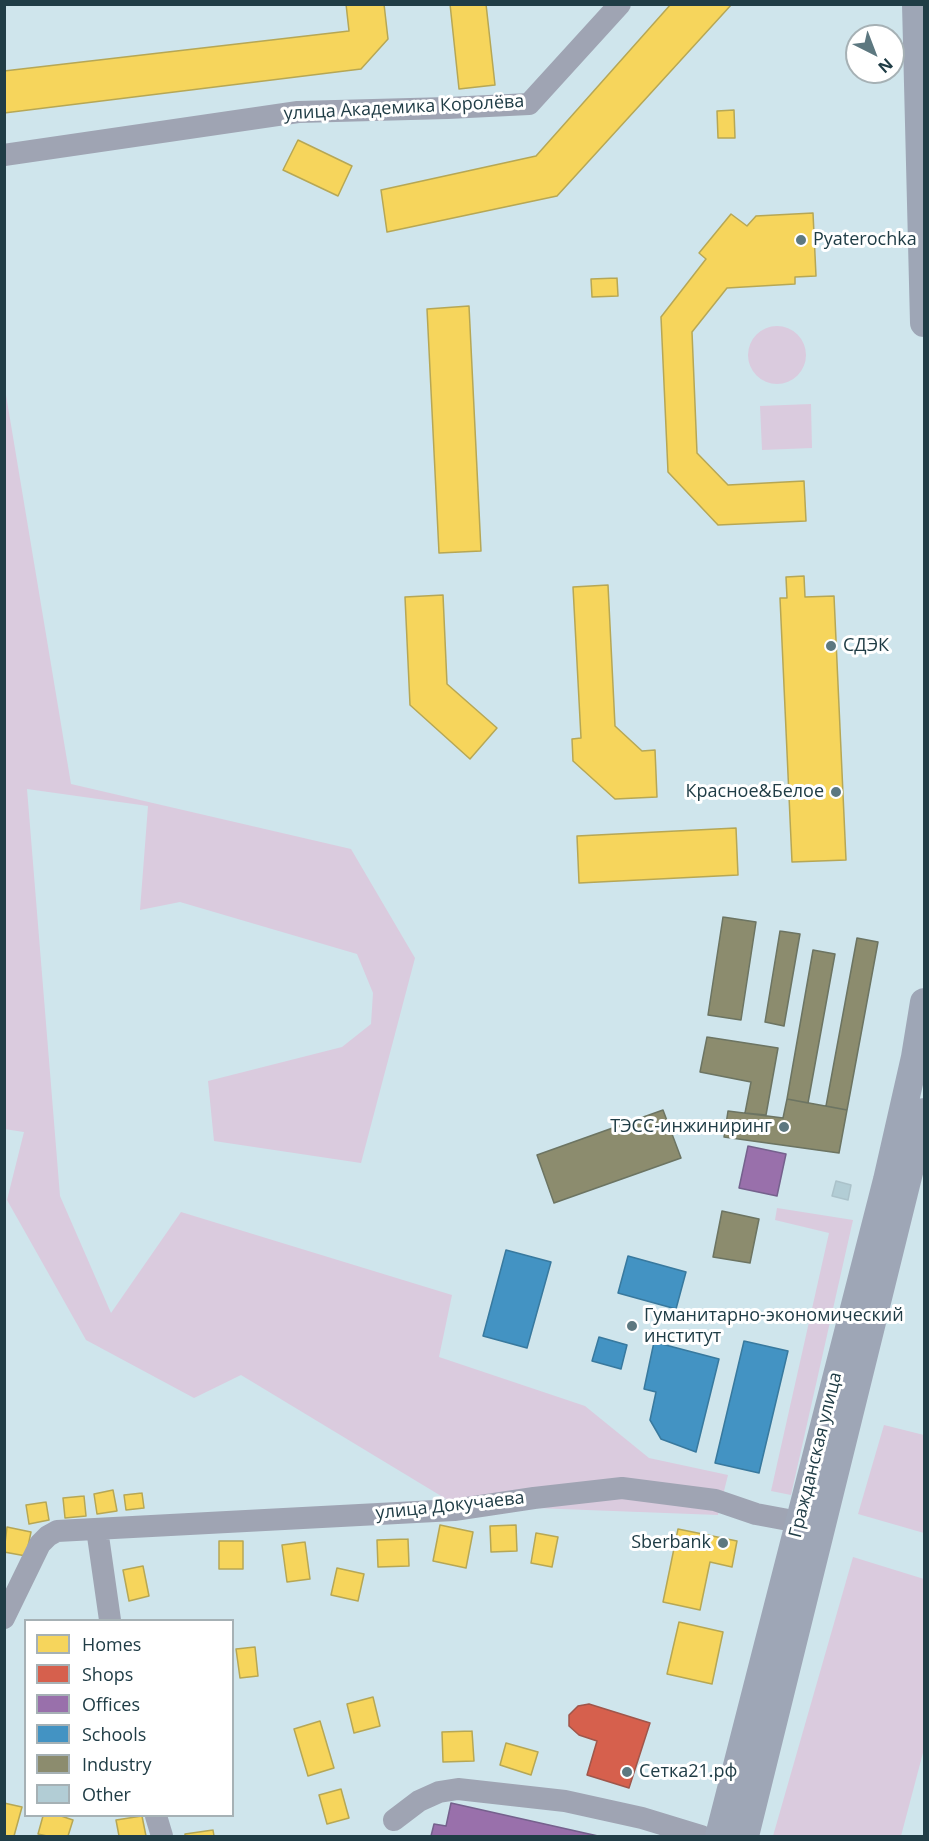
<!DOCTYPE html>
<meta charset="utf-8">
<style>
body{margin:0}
#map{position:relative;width:929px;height:1841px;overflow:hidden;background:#cfe5ec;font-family:"Open Sans",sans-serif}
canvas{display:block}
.frame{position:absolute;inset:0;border:6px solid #203d46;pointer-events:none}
.legend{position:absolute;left:24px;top:1619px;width:210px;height:198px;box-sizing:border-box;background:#fff;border:2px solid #a6b1b5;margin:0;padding:8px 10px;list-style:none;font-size:18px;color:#203d46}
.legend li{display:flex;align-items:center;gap:12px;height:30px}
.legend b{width:30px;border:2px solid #a6b1b5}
.north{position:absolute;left:845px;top:24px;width:60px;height:60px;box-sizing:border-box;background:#fff;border:2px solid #a6b1b5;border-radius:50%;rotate:138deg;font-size:16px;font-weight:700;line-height:24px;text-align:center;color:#203d46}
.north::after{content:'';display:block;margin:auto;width:21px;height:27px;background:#5d7880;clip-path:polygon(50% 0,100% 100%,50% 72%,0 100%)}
</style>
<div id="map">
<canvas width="929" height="1841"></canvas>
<div class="frame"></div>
<ul class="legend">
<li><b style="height:16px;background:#f6d55c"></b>Homes</li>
<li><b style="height:16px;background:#d6604d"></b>Shops</li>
<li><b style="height:16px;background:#9970ab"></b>Offices</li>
<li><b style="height:16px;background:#4393c3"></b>Schools</li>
<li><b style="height:16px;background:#8c8c6e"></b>Industry</li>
<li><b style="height:16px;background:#b2cdd5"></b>Other</li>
</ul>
<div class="north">N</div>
</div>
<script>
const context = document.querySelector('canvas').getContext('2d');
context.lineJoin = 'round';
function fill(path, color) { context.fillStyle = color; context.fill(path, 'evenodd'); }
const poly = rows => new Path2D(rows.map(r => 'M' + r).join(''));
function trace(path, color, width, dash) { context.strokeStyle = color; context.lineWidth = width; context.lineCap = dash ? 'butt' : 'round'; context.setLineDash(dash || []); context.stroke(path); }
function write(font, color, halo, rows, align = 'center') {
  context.font = font + ' "Open Sans",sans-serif'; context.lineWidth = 6; context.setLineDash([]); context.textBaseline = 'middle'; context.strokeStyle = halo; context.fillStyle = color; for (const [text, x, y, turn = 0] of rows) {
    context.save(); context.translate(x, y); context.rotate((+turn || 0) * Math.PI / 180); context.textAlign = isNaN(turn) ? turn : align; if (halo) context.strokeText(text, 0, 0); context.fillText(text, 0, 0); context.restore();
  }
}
const green = poly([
 '748 355a29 29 0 1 1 58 0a29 29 0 1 1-58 0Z',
 [4,383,71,784,351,849,415,958,361,1163,214,1141,208,1081,342,1047,371,1024,373,993,357,954,180,902,140,910,148,806,27,789,60,1196,111,1313,181,1212,452,1295,439,1357,585,1406,649,1458,728,1475,718,1515,456,1505,241,1375,194,1398,86,1340,7,1200,24,1132,4,1129],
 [811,404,812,448,762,450,760,406],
 [777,1208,853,1220,791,1495,771,1491,829,1233,775,1220],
 [884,1425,924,1435,924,1533,858,1514],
 [853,1557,924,1579,924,1749,901,1836,773,1836]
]);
const homes = poly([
 [346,4,384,4,388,39,361,69,4,113,4,71,349,31,346,4],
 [450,4,486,4,495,85,459,89,450,4],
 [671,4,732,4,557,196,387,232,381,190,536,156,671,4],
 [734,110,735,138,718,138,717,111,734,110],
 [298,140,352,166,338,196,283,170,298,140],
 [813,213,816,276,795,277,795,284,727,288,692,332,697,453,728,485,804,481,806,521,718,525,668,472,661,317,706,259,699,253,731,214,747,226,756,216,813,213],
 [617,278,618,296,592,297,591,279,617,278],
 [469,306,481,551,439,553,427,309,469,306],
 [804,576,805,597,834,596,846,860,792,862,780,598,787,598,786,577,804,576],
 [608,585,615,726,642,751,655,750,657,797,615,799,573,761,572,739,581,738,573,587,608,585],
 [443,595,447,684,497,728,470,759,410,705,405,597,443,595],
 [736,828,738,875,579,883,577,836,736,828],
 [113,1490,117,1511,97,1514,94,1494,113,1490],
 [142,1493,144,1508,126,1510,124,1495,142,1493],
 [84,1496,86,1516,65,1518,63,1498,84,1496],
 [46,1502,49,1520,29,1524,26,1505,46,1502],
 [440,1525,473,1532,466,1568,433,1561,440,1525],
 [516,1525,517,1551,491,1552,490,1526,516,1525],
 [7,1527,31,1532,26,1556,4,1552,7,1527],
 [678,1529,737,1541,732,1567,710,1562,700,1610,663,1602,678,1529],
 [536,1533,558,1537,552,1567,531,1563,536,1533],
 [408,1539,409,1566,378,1567,377,1540,408,1539],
 [219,1541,243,1541,243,1569,219,1569,219,1541],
 [305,1542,310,1579,287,1582,282,1545,305,1542],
 [143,1566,149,1596,129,1601,123,1570,143,1566],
 [337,1568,364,1574,358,1601,331,1595,337,1568],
 [679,1622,723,1632,712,1684,667,1674,679,1622],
 [255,1647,258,1676,240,1678,236,1649,255,1647],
 [373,1697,380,1726,354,1733,347,1704,373,1697],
 [320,1721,334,1768,308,1776,294,1729,320,1721],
 [472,1731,474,1761,443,1762,442,1732,472,1731],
 [506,1743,538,1752,531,1775,500,1765,506,1743],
 [341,1789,349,1818,327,1824,319,1795,341,1789],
 [4,1803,22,1807,14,1836,4,1836,4,1803],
 [43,1816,61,1816,73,1820,68,1836,47,1836,38,1834,43,1816],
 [142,1816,146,1836,119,1836,116,1820,142,1816],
 [213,1830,214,1836,185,1836,185,1834,213,1830]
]);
const shops = poly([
 [589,1704,650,1723,629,1788,587,1775,597,1741,579,1735,569,1726,569,1715,578,1706,589,1704]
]);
const offices = poly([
 [748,1146,786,1154,777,1196,739,1188,748,1146],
 [451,1803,598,1836,431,1836,434,1824,446,1826,451,1803]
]);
const schools = poly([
 [506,1250,551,1262,527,1348,483,1336,506,1250],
 [628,1256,686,1272,676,1309,618,1293,628,1256],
 [599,1337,627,1345,621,1369,592,1361,599,1337],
 [744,1341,788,1351,759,1473,715,1463,744,1341],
 [654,1342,719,1359,696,1452,661,1439,650,1420,656,1392,644,1389,654,1342]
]);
const industry = poly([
 [723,917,756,922,741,1020,708,1015,723,917],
 [780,931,800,934,784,1026,765,1022,780,931],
 [857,938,878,942,847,1110,826,1106,857,938],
 [813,950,835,954,808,1103,787,1099,813,950],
 [707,1037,778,1048,766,1115,745,1113,751,1082,700,1072,707,1037],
 [787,1099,847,1110,839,1153,724,1137,728,1111,783,1118,787,1099],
 [663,1110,681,1158,554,1203,537,1155,663,1110],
 [722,1211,759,1219,750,1263,713,1257,722,1211]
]);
const building = poly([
 [836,1181,851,1185,848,1200,832,1196,836,1181]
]);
const minor = poly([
 [4,155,298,112,448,108,529,104,620,4],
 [97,1529,110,1620],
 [4,1618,40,1544,48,1536,57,1531,454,1510,534,1498,622,1488,715,1500,756,1514,799,1522],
 [156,1816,162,1836],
 [394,1820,419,1801,439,1792,458,1789,565,1801,642,1818,701,1836]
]);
const major = poly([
 [916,4,924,323],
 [719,1836,887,1180,915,1057,924,1002],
 [745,1836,924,1112]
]);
const markers = [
 [801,240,6,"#5d7880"],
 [831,646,6,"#5d7880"],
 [836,792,6,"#5d7880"],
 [784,1127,6,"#5d7880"],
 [632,1326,6,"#5d7880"],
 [723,1543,6,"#5d7880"],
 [627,1772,6,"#5d7880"]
];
const streetNames = [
 ["улица Академика Королёва",404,108,-3],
 ["Гражданская улица",816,1455,-76],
 ["улица Докучаева",450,1506,-6]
];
const poiNames = [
 ["Pyaterochka",813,240],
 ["СДЭК",843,646],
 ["Красное&Белое",824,792,"right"],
 ["ТЭСС-инжиниринг",772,1127,"right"],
 ["Гуманитарно-экономический",644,1316],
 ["институт",644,1337],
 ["Sberbank",711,1543,"right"],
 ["Сетка21.рф",639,1772]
];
fill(green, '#dacbde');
fill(homes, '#f6d55c');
trace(homes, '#b6a755', 1.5);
fill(shops, '#d6604d');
trace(shops, '#9f564b', 1.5);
fill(offices, '#9970ab');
trace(offices, '#75618d', 1.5);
fill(schools, '#4393c3');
trace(schools, '#38799e', 1.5);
fill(industry, '#8c8c6e');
trace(industry, '#6c7462', 1.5);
fill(building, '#b2cdd5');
trace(building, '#abc2ca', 1.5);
trace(minor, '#9fa4b3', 22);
trace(major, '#9ea6b6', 28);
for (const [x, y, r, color] of markers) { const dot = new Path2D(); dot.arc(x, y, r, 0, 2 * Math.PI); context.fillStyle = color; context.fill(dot); trace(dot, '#fff', 2); }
write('18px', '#203d46', '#fff', streetNames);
write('18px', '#203d46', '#fff', poiNames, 'left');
</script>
